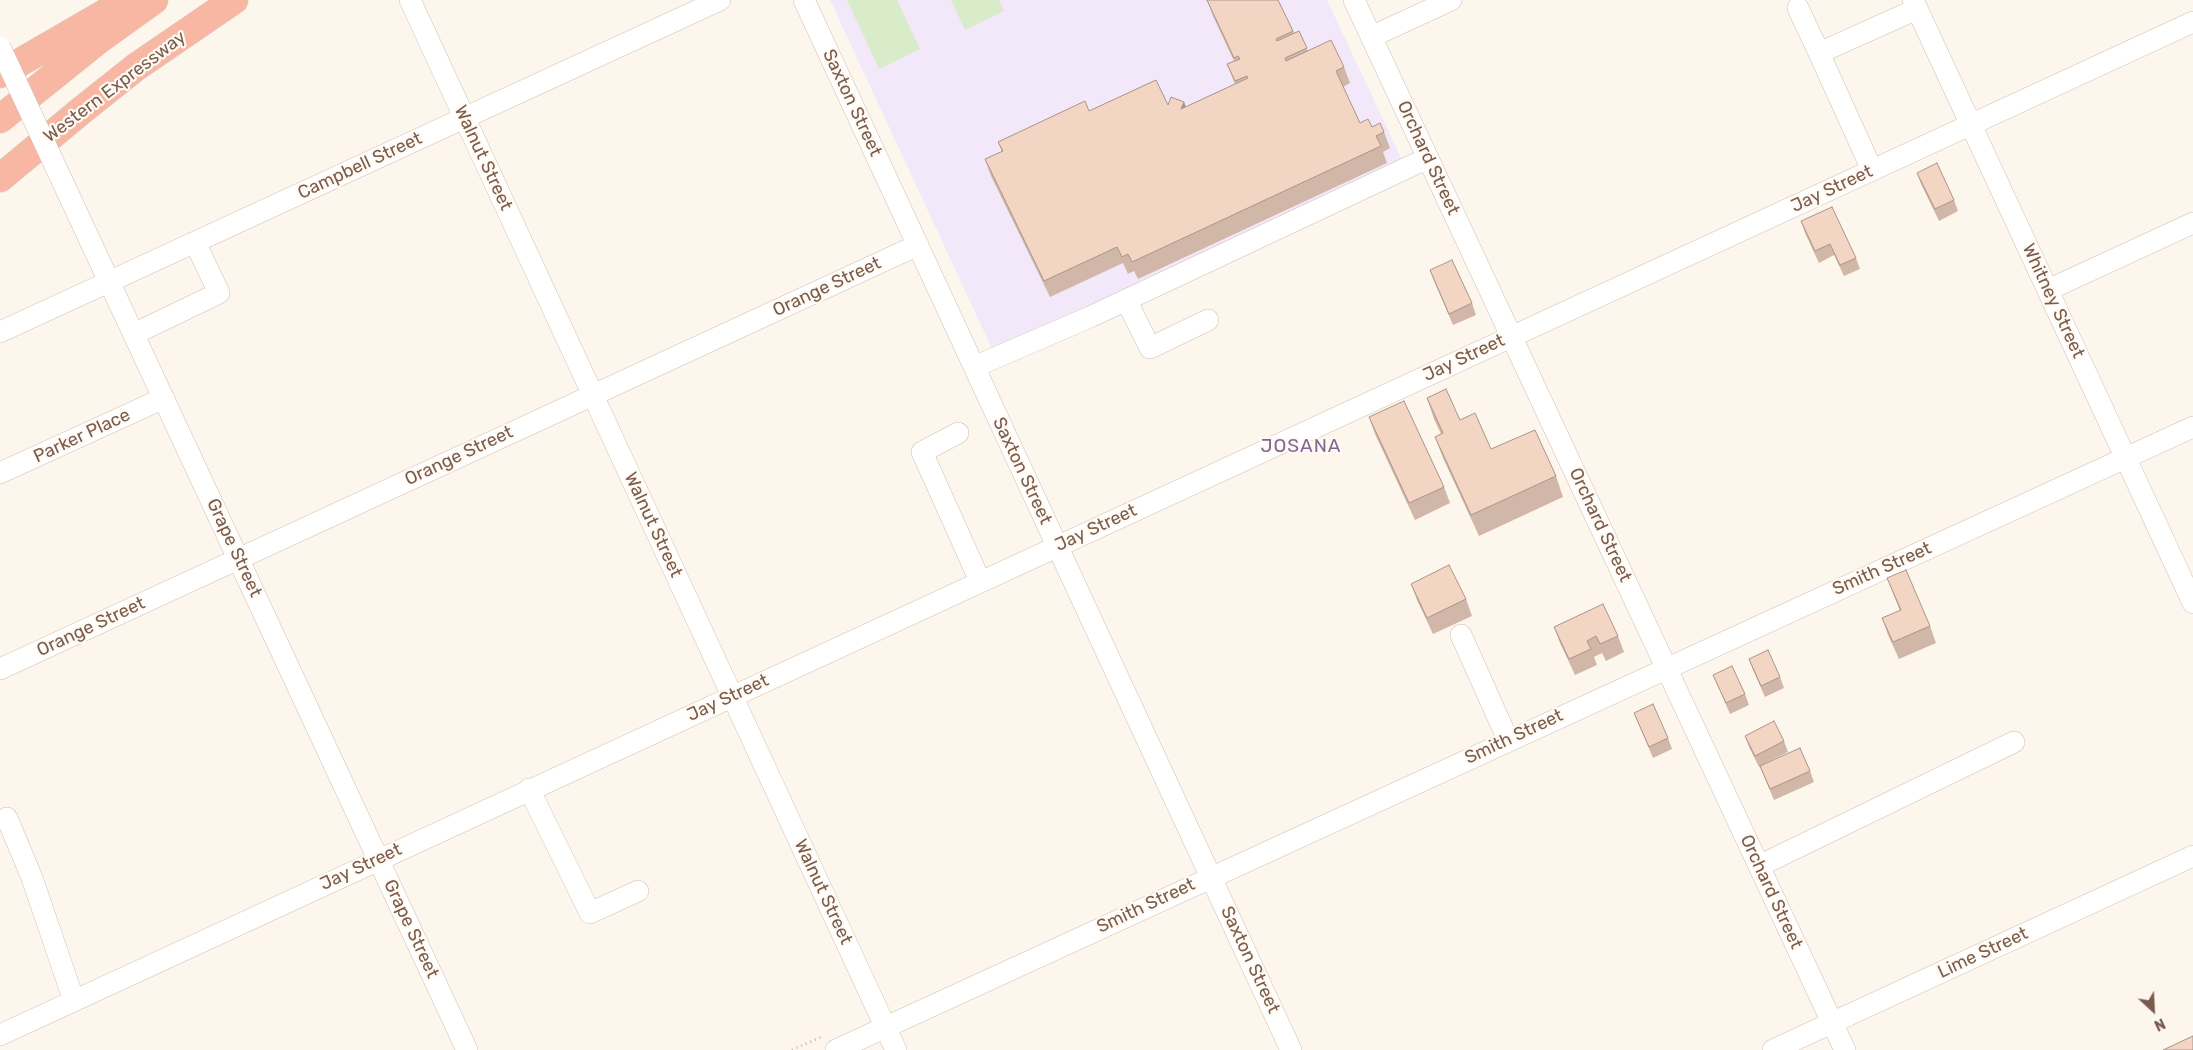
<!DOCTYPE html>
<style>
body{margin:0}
#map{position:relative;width:2193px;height:1050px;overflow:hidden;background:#fdf6ec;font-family:Rubik,sans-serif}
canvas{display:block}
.north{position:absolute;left:2128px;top:985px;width:50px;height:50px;-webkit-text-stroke:4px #fffaf3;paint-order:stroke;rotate:155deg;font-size:14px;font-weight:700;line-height:20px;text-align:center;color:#7a5c4d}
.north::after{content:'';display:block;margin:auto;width:18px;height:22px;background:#7a5c4d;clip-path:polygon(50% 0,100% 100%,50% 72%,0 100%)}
</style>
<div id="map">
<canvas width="2193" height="1050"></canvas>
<div class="north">N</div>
</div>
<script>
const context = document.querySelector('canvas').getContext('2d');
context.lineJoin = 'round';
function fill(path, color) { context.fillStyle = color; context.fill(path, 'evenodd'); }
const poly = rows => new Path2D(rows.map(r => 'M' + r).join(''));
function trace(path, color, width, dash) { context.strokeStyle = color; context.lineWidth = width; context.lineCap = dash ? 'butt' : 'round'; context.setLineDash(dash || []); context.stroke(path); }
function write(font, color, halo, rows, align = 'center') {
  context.font = font + ' Rubik,sans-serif'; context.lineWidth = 4.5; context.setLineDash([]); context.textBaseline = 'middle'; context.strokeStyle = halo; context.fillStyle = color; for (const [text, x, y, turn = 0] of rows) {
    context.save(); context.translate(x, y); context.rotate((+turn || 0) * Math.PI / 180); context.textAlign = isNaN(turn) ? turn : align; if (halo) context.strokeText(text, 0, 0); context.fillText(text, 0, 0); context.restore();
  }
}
const education = poly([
 [830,0,1327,0,1404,164,993,351]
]);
const green = poly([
 [847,0,897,0,920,49,879,69],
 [951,0,999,0,1004,11,965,30]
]);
const path = poly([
 [792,1050,821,1037]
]);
const minor = poly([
 [410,0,896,1050],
 [804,0,1291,1050],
 [1354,0,1845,1050],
 [1913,0,2193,603],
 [1798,8,1819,53],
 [1371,37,1451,0],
 [1872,170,1819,53,1917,9],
 [72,202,467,1050],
 [2048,290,2193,223],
 [1126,300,1150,348,1208,320],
 [0,332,720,0],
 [134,334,219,293,195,242],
 [974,367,1090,317,1428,158],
 [958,433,922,452,980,581],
 [0,473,164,398],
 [1461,635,1508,740],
 [0,669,918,245],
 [529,789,590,913,638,891],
 [7,818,32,878,74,1001],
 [1759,866,2014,742],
 [0,1035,2193,22],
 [836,1050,2193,427],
 [1773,1050,2193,856]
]);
const highway = poly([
 [0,74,126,1],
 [0,119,97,41,154,0],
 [0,178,82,110,136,67,234,0]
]);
const minorBridge = poly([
 [0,47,72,202]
]);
const wall = poly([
 [1207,0,1278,0,1294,33,1299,31,1308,51,1344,67,1350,83,1343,87,1360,123,1384,132,1390,148,1383,152,1387,163,1138,279,1134,271,1128,274,1123,263,1050,297,991,176,985,159,1002,152,998,142,1089,111,1168,105,1184,102,1186,107,1235,84,1227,64,1234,61,1213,16],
 [1917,173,1954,200,1958,211,1939,221,1921,184],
 [1801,221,1856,258,1860,269,1844,276,1834,255,1819,263,1805,233],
 [1430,270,1472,303,1476,315,1453,325,1434,281],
 [1427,398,1460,420,1491,449,1556,476,1563,497,1479,536,1443,458,1435,437,1441,434,1434,419],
 [1369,417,1444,487,1450,503,1415,520,1375,434],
 [1887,578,1930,626,1936,643,1899,659,1888,635,1882,618,1900,611],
 [1411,584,1466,599,1472,616,1433,634,1417,600],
 [1554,627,1618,636,1624,652,1606,661,1602,653,1594,657,1597,665,1575,675,1560,643],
 [1749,659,1780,677,1784,688,1765,697,1753,670],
 [1713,675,1745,694,1749,705,1730,714],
 [1634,713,1668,738,1672,749,1653,758],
 [1745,736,1784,741,1788,752,1762,765,1810,771,1814,782,1774,800,1760,767,1759,767,1749,747]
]);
const shadedWall = poly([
 [1184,102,1190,118,1181,109]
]);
const building = poly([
 [1207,0,1278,0,1293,31,1276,39,1277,41,1299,31,1307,48,1285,58,1286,61,1331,40,1344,67,1336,71,1360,123,1368,119,1372,127,1380,123,1384,132,1376,136,1381,146,1132,262,1128,254,1122,257,1117,247,1044,281,985,159,1003,151,998,142,1085,101,1089,111,1156,80,1168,105,1171,97,1184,102,1181,109,1248,78,1247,76,1235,81,1227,64,1240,59,1238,56,1234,58,1207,0],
 [1937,163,1954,200,1935,209,1917,173,1937,163],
 [1832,207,1856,258,1840,265,1830,244,1815,251,1801,221,1832,207],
 [1452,260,1472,303,1449,314,1430,270,1452,260],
 [1446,389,1460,420,1475,413,1491,449,1535,430,1556,476,1471,515,1435,437,1443,433,1427,398,1446,389],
 [1404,401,1444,487,1409,503,1369,417,1404,401],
 [1449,565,1466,599,1427,618,1411,584,1449,565],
 [1906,570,1930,626,1893,642,1882,618,1901,610,1887,578,1906,570],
 [1603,604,1618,636,1600,644,1596,636,1587,641,1591,649,1569,659,1554,627,1603,604],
 [1768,650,1780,677,1761,686,1749,659,1768,650],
 [1732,666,1745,694,1726,703,1713,675,1732,666],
 [1653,704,1668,738,1649,747,1634,713,1653,704],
 [1774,721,1784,741,1755,756,1745,736,1774,721],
 [1800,748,1810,771,1770,789,1760,766,1800,748],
 [2193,1036,2193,1050,2163,1050,2193,1036]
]);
const streetNames = [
 ["Western Expressway",115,87,-37],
 ["Saxton Street",852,103,65],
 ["Walnut Street",483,158,65],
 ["Orchard Street",1428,158,65],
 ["Campbell Street",360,166,-25],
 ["Jay Street",1832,189,-25],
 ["Orange Street",827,287,-25],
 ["Whitney Street",2053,301,65],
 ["Jay Street",1464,358,-25],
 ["Parker Place",82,436,-25],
 ["Orange Street",459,456,-25],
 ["Saxton Street",1022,471,65],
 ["Walnut Street",653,525,65],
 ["Orchard Street",1600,525,65],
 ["Jay Street",1096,528,-25],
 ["Grape Street",234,548,65],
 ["Smith Street",1882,569,-24],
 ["Orange Street",91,627,-25],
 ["Jay Street",728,698,-25],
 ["Smith Street",1514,737,-25],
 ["Jay Street",361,867,-25],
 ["Walnut Street",823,892,65],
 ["Orchard Street",1771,892,65],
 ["Smith Street",1146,906,-25],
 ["Grape Street",411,929,65],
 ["Lime Street",1983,953,-25],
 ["Saxton Street",1250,960,65]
];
const neighbourhoodNames = [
 ["JOSANA",1301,447]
];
fill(education, '#f3e8fa');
fill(green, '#d8ecc9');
trace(minor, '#d1beb0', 22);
trace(highway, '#dad1cd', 29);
trace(path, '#d9b8a5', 3, [1, 4]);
trace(minor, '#fff', 21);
trace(highway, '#f7b7a3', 28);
trace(minorBridge, '#d1beb0', 22, []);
trace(minorBridge, '#fff', 21);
fill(wall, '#d1b7a8');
fill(shadedWall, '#aa9588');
fill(building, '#f3d5c3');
trace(building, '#aa9588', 1);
write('18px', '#7a5c4d', '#fffaf3', streetNames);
context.letterSpacing = '1px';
write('19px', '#846695', '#fffaf3', neighbourhoodNames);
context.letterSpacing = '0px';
</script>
